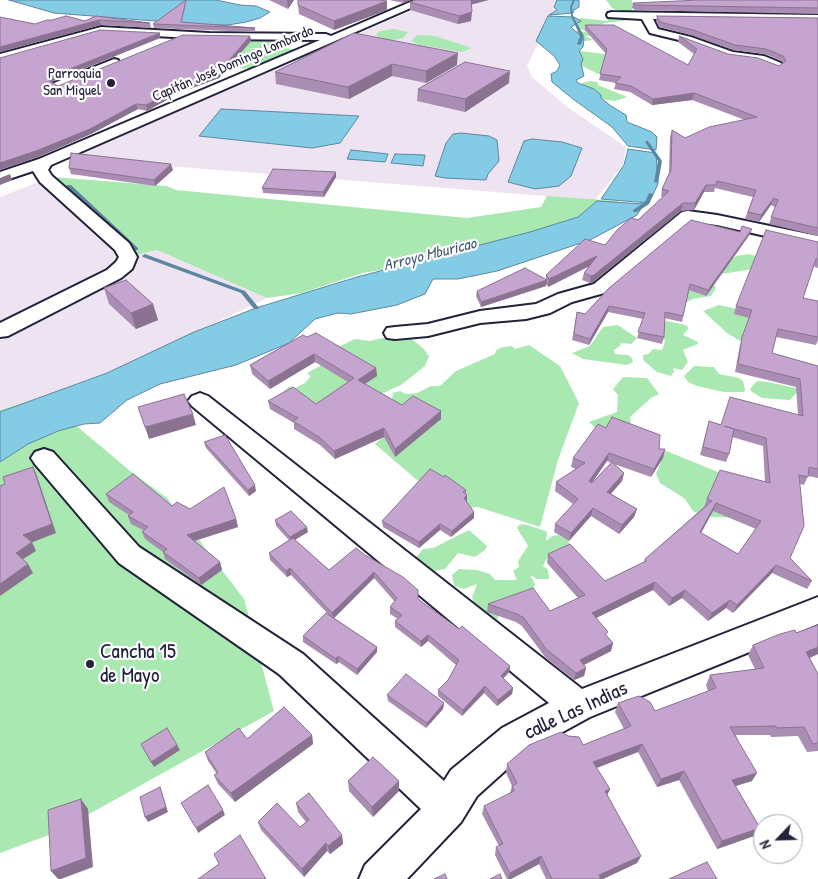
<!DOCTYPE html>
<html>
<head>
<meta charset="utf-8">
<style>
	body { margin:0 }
	#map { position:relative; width:818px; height:879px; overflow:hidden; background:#fff; font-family:"Patrick Hand",sans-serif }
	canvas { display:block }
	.north { position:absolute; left:753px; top:814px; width:50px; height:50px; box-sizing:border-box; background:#fff; border:1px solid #a7a7b1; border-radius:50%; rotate:246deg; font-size:14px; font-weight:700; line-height:20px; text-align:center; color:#22223b }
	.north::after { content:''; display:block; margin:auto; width:18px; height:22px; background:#22223b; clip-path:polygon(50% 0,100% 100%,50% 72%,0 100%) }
</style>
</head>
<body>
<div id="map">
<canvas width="818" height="879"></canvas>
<div class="north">N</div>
</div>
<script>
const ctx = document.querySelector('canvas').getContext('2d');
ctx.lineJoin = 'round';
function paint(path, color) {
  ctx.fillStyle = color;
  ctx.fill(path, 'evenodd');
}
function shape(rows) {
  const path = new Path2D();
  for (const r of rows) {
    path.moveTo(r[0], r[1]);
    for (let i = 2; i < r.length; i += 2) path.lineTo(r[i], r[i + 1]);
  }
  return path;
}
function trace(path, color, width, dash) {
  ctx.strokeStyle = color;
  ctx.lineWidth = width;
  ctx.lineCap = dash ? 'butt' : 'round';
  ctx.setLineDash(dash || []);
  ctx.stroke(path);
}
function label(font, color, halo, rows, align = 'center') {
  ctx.font = font + ' "Patrick Hand",sans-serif';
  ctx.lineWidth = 4.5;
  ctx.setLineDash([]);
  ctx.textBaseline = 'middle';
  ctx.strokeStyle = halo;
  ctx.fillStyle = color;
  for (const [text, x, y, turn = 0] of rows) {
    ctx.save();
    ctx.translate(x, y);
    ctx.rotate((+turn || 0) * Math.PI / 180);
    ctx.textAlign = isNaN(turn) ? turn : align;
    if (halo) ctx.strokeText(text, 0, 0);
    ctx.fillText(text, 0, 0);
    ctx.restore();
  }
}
const built = shape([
	[436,0,560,0,527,66,532,77,566,106,626,147,623,165,595,200,55,157,246,82],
	[46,179,128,257,157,250,267,298,136,361,42,397,0,410,0,197]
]);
const green = shape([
	[606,0,632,0,632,3,637,4,632,6,632,10,630,11,620,12,612,8],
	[617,17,629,20,605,23,600,25,596,35,585,36,594,40,576,42,575,31,587,32,575,26,578,23,577,20,581,18,608,21,607,19],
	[394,29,408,32,403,38,389,41,381,41,376,34,380,31],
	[417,35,435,36,472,48,462,52,420,45,411,41],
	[285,36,299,36,305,40,276,48,246,48,266,50,263,54,238,56,228,53,245,49,235,41,270,41],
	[286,48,321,55,298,60,272,61,267,70,235,68,243,60,268,54],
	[573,50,605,54,606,60,614,75,598,74,578,64],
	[590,81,598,82,598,85,627,97,615,101,595,98,587,92,582,83],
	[53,177,167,186,176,190,467,218,541,207,547,196,618,201,609,210,445,259,363,273,302,293,267,298,157,250,128,257,46,179],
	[748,254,756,256,760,268,715,275,713,283,716,288,711,296,693,299,684,303,670,299,736,256],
	[719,305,737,309,755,323,747,345,727,333,703,311],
	[653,318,686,325,689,328,683,335,698,342,698,344,683,350,688,362,682,370,673,368,674,372,671,376,657,372,643,360,643,355,648,354,653,349,662,350,664,345,665,340,662,339],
	[618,325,637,338,631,344,621,343,620,346,614,350,615,354,628,355,632,358,633,362,627,365,583,359,572,353,590,346,603,327],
	[404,333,423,348,429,356,425,366,401,385,381,394,316,404,286,397,283,392,289,387,295,388,305,383,311,376,307,373,320,366,320,358,336,348,355,339,370,341],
	[529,345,560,366,579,403,558,460,656,474,662,459,653,456,659,448,745,483,749,486,818,496,750,487,743,518,712,517,694,512,684,498,660,483,656,474,558,460,540,527,478,507,469,508,431,492,375,444,418,405,396,404,392,399,393,393,400,391,406,394,417,393,431,386,440,386,456,371,495,354,496,350,503,347,512,346,515,349],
	[694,366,714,367,719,374,739,378,743,381,745,390,744,392,724,392,697,386,688,382,684,376],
	[623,377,647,378,659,394,651,398,630,417,632,433,598,430,589,422,617,412,618,395,613,389],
	[757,381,768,382,800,389,790,400,762,398,752,392,750,389],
	[42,397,129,470,167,498,244,599,274,711,57,832,0,853,0,410],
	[524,524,546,531,547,534,546,541,552,536,558,535,568,540,570,546,553,557,547,558,543,566,548,570,549,579,537,579,530,575,535,584,533,591,499,615,495,623,475,606,472,597,477,584,464,589,454,586,452,575,459,569,477,570,490,574,495,580,517,580,513,571,519,567,518,561,528,546,517,528,519,525],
	[469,530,487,546,485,550,475,557,458,553,445,569,429,572,415,559,423,549,433,548]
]);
const water = shape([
	[9,0,216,0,240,5,256,6,270,12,260,18,246,22,228,25,193,24,54,13,9,0],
	[557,0,579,0,579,7,574,10,573,13,549,15,557,10,554,7,557,0],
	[548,16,574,17,581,21,571,27,584,39,583,47,579,51,583,59,581,64,584,76,576,80,578,83,594,89,601,95,601,98,611,106,626,115,627,122,652,132,657,137,656,150,628,146,612,127,573,99,552,82,551,74,557,71,560,65,554,56,536,41,548,16],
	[221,109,359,116,340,143,312,148,199,136,221,109],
	[461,133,489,136,497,140,499,161,488,174,486,180,445,178,435,176,446,143,453,134,461,133],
	[532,139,562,142,582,148,571,176,559,186,535,189,508,182,524,141,532,139],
	[628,149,656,153,658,184,649,203,601,199,624,165,628,149],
	[351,150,388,154,385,162,347,159,351,150],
	[395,154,425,155,423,166,391,163,395,154],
	[597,201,644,204,637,215,590,240,497,271,458,279,433,279,425,294,397,305,351,314,338,313,315,319,289,343,236,365,160,384,127,400,100,423,84,424,58,431,28,444,0,462,0,412,107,373,194,332,256,308,357,277,530,232,578,217,597,201]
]);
const stream = shape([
	[573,0,575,0,572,7,573,16,584,36,581,44,579,45,577,44,580,36,571,16,570,7,573,0],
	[646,141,648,141,662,161,658,183,654,182,658,161,645,142,646,141],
	[67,185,71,185,138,248,138,250,134,250,67,187,67,185],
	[649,193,653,194,649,204,637,212,633,212,633,210,645,202,649,193],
	[145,254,245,291,259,308,258,309,254,309,241,293,143,257,142,256,145,254]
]);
const street = shape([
	[415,0,429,0,51,165,48,170,52,176,129,243,137,257,132,269,121,278,8,336,0,337,0,323,107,270,116,262,119,257,115,250,40,182,33,171,0,182,0,172,39,159,320,40,209,39,101,33,0,62,0,54,101,27,209,33,326,34,331,36,415,0],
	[612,12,818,15,818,21,653,19,658,29,691,37,733,52,764,56,781,63,783,66,781,69,777,70,757,62,727,58,683,41,650,33,642,19,608,17,607,15,608,13,612,12],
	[114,59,118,60,120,63,118,66,64,89,54,89,52,86,54,83,114,59],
	[688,211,717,215,818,236,818,248,717,225,692,222,608,292,572,302,550,313,526,319,480,323,428,336,395,339,387,338,384,333,387,328,395,327,428,324,480,311,536,304,558,294,594,284,682,212,688,211],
	[200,393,208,396,582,689,818,597,818,624,590,717,526,752,477,796,461,822,407,879,359,879,365,865,421,809,279,674,119,563,35,464,31,458,35,452,44,449,53,452,139,547,303,654,444,781,451,770,502,728,549,703,192,406,188,401,192,396,200,393]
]);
const wall = shape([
	[186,0,186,3,182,22,255,28,255,32,154,28,153,24],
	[269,0,294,0,288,9],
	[389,0,411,0,404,3],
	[818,0,818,14,635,10,632,8,633,3],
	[387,1,387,10,334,30,299,14,298,5],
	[410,2,471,4,471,21,458,24,410,10],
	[96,16,150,23,151,28,101,25,0,52,0,17,35,24,52,20,85,21],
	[657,16,818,18,818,236,769,224,775,207,771,205,759,222,745,219,753,197,715,188,714,192,704,192,694,210,681,211,593,282,590,283,582,280,584,273,588,267,548,287,546,284,546,286,481,307,476,296,477,291,546,280,546,275,605,245,638,220,663,197,661,196,662,189,669,173,670,137,672,130,685,138,745,120,692,100,652,105,630,92,614,89,616,83,599,80,606,54,585,30,585,25,688,65,694,54,678,42,679,36,728,54,779,66,783,64,782,61,765,54,733,50,691,35,659,27,656,21],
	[160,33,160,38,53,81,52,83,58,86,250,36,251,41,219,78,171,96,172,97,147,111,138,109,91,134,38,157,0,58],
	[354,33,457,65,426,83,392,76,349,99,276,84,275,72],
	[509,83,465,112,417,101,418,89],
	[69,168,173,170,155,186,71,174],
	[336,172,336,177,324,197,263,193,262,188],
	[750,234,706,296,689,290,682,322,664,318,664,337,662,344,637,338,643,319,608,312,589,345,572,340,577,312,585,314],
	[818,242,818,268,813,266,803,298,818,301,818,340,816,345,776,337,772,353,818,366,818,478,808,476,804,485,800,484,790,558,812,581,807,589,772,573,733,613,726,608,708,621,682,598,669,606,653,590,596,618,607,636,613,643,611,651,584,665,586,668,584,676,574,680,545,657,522,626,516,622,487,612,488,604,550,611,578,598,547,563,548,554,605,581,644,562,645,559,704,507,707,499,765,482,763,446,732,437,729,454,726,462,700,455,709,421,721,425,798,415,796,387,735,372,740,345,749,318,734,314,736,306],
	[713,511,756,529,738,554,701,533],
	[104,288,153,304,158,320,136,329,109,304],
	[307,337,376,368,377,376,365,384,402,405,441,411,441,419,395,457,384,437,335,459,320,445,294,429,294,423,270,409,268,401,316,404,348,382,315,362,270,389,252,374,250,365],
	[606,428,659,449,665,449,663,458,651,477,614,464,624,473,622,481,611,494,637,509,634,517,619,534,591,516,569,541,554,532,555,524,573,504,555,491,556,482,576,469,571,467,573,458],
	[607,461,611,463,592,483],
	[204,442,256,491,249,496,206,448],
	[466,490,466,494,467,501,466,502,474,518,451,537,440,530,419,548,383,527,382,521],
	[106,494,190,509,236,519,238,527,195,541,220,562,222,570,201,585,165,559,163,552,145,539,142,532,143,530,131,524,128,516,129,515,109,502],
	[275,520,308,532,295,540,329,570,356,548,418,599,510,666,509,672,503,679,513,688,512,694,497,706,484,693,462,716,438,696,438,690,448,680,456,665,428,641,421,647,395,627,395,621,398,619,390,614,390,607,395,602,374,578,334,618,377,647,377,652,357,675,339,662,336,664,303,642,303,636,329,615,291,575,287,577,270,560,269,553,289,540,276,526],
	[818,625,818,654,810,658,818,674,818,751,807,752,798,736,771,737,770,735,736,735,752,781,735,786,760,828,754,836,717,849,679,780,657,787,638,752,597,768,610,789,607,795,641,856,637,863,603,879,546,879,539,864,511,879,507,879,495,855,496,847,499,846,482,814,484,806,510,793,512,786,506,773,507,764,583,745,624,729,615,712,618,703,655,711,708,691,706,685,710,675,755,669,748,655,753,645,796,633],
	[387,695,444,703,443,709,426,728,388,701],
	[312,735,313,744,235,802,218,784,214,775,217,774,208,761,205,752,247,739],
	[348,781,399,781,399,791,373,817,349,791],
	[296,803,342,835,343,844,330,854,327,851,304,877,261,830,258,822,300,827,306,822,298,812]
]);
const shadedWall = shape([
	[287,0,294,0,288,9],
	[404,0,411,0,404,3],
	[470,0,489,0,470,5],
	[387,1,387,10,334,30,334,21],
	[472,12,471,21,458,24,459,16],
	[99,20,101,25,0,52,0,47],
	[160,33,160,38,53,81,50,86,49,81,52,76],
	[250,36,251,41,219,78,171,96,172,97,147,111,146,105,168,91],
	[458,53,457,65,426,83,426,71],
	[392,64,392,76,349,99,348,87],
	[510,71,509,83,465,112,465,99],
	[694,93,692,100,652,105,653,99],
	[136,104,138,109,91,134,38,157,0,170,0,163],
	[171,164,173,170,155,186,154,180],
	[336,172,336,177,324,197,323,192],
	[10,174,12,180,0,185,0,178],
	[706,185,704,192,694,210,695,203],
	[774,198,771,205,759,222,761,215],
	[683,203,681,211,593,282,590,283,591,276],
	[752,229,750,234,706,296,708,290],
	[597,256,595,263,548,287,549,279],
	[547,280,546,286,481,307,481,302],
	[153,304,158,320,136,329,131,313],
	[609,306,608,312,589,345,590,339],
	[314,354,315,362,270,389,268,381],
	[376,368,377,376,358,388,358,380],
	[441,411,441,419,395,457,395,449],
	[193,414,196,425,149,439,145,427],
	[384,428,384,437,335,459,334,451],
	[665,449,663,458,651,477,654,469],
	[609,453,607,461,587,489,589,481],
	[33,467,37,476,56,533,28,544,23,535],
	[624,473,622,481,605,500,607,492],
	[255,485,256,491,249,496,248,490],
	[467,495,467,501,463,504,464,498],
	[716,503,713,511,697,540,700,532],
	[593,508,591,516,569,541,571,533],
	[637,509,634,517,619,534,622,525],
	[474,512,474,518,451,537,452,531],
	[236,519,238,527,190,542,187,535],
	[440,524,440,530,419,548,419,542],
	[307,527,308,532,291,542,290,537],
	[32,542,36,551,20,561,16,553],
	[220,562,222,570,201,585,199,578],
	[28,564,33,573,0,596,0,584],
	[776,565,772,573,733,613,737,605],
	[290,568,291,575,287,577,286,571],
	[374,572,374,578,333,619,332,613],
	[655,582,653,590,590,621,592,613],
	[685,590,682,598,669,606,672,598],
	[730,600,726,608,708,621,712,613],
	[428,635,428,641,421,647,421,641],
	[613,643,611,651,578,668,580,660],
	[377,647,377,652,357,675,357,669],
	[818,647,818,654,801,661,806,652],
	[338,656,339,662,336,664,336,659],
	[510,666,509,672,500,682,501,676],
	[586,668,584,676,574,680,576,673],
	[485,686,484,693,462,716,463,710],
	[513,688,512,694,497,706,498,700],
	[444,703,443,709,426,728,427,723],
	[312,735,313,744,235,802,231,793],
	[642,744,638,752,590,770,593,762],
	[177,745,180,750,154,767,151,762],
	[684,771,679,780,657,787,661,779],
	[757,773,752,781,726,789,732,780],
	[399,781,399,791,373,817,372,807],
	[160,787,162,793,168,812,148,822,145,817],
	[610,789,606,797,605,791],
	[81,799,88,809,93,867,61,879,58,879,51,871],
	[223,810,225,815,198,833,196,828],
	[760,828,754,836,717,849,722,841],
	[342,835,343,844,330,854,328,846],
	[326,843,327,851,304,877,302,869],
	[541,856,539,864,511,879,508,879,510,873],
	[641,856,637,863,603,879,597,879,599,875]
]);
const building = shape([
	[186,0,181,22,255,28,153,24,186,0],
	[298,0,380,0,387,1,334,21,298,5,298,0],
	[415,0,471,0,472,12,459,16,410,2,415,0],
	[700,0,818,0,818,8,636,5,633,3,700,0],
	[66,16,85,21,96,16,150,23,99,20,0,47,0,17,35,24,47,20,52,20,66,16],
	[657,16,818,18,818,228,771,217,778,200,774,198,761,215,748,212,756,190,717,181,716,185,706,185,695,203,683,203,594,275,591,276,584,273,597,256,549,279,546,275,585,239,605,245,617,230,631,218,638,220,669,191,662,189,671,170,672,130,685,138,709,127,757,117,694,93,653,99,631,86,615,83,621,77,600,74,607,49,585,25,614,25,688,65,697,49,679,36,728,54,758,58,779,66,786,61,783,56,766,49,735,45,693,30,660,22,657,16],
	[100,30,160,33,52,76,49,81,58,86,183,35,250,36,218,73,168,91,171,92,146,105,136,104,90,129,36,151,0,163,0,58,100,30],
	[354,33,458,53,426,71,392,64,348,87,275,72,354,33],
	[465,62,510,71,465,99,418,89,465,62],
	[71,153,171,164,154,180,69,168,71,153],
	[273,169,336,172,323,192,262,188,273,169],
	[691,220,740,232,742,226,752,229,708,290,690,284,683,316,665,312,664,337,638,332,645,313,609,306,590,339,574,334,577,312,585,314,609,288,691,220],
	[766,230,818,242,818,259,816,259,803,298,818,301,818,337,778,329,772,353,818,366,818,469,809,467,808,477,799,475,804,526,790,558,812,581,776,565,737,605,730,600,712,613,685,590,672,598,655,582,592,613,608,632,605,634,613,643,580,660,586,668,576,673,546,649,524,618,517,614,488,604,533,588,550,611,585,595,548,554,570,544,605,581,646,561,645,559,712,501,707,499,720,470,770,483,766,438,724,426,734,429,729,454,703,447,709,421,721,425,730,397,803,416,800,379,738,364,742,337,752,310,736,306,766,230],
	[716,503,761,521,738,554,700,532,716,503],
	[525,268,547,280,481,302,477,291,525,268],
	[126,280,153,304,131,313,104,288,126,280],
	[316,333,376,368,358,380,402,405,413,396,441,411,395,449,384,428,334,451,319,437,293,421,298,418,268,401,293,387,316,404,354,378,314,354,268,381,250,365,303,335,307,337,316,333],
	[184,394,193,414,145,427,138,407,184,394],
	[612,417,660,435,659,449,665,449,654,469,609,453,589,481,592,483,612,462,624,473,607,492,637,509,622,525,593,508,571,533,555,524,578,499,556,482,585,463,573,458,598,424,606,428,612,417],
	[225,435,255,485,248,490,204,442,225,435],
	[33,467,52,524,23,535,32,542,16,553,28,564,0,584,0,486,5,484,3,477,33,467],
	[430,469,444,477,445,475,466,490,463,492,467,495,464,498,474,512,452,531,440,524,419,542,382,521,430,469],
	[133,474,172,506,177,502,190,509,224,487,236,519,187,535,220,562,199,578,163,552,167,549,142,532,148,527,128,516,133,512,106,494,133,474],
	[291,511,307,527,290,537,275,520,291,511],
	[293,538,329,570,356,548,365,555,403,577,418,590,418,599,459,629,462,626,510,666,501,676,513,688,498,700,485,686,463,710,438,690,448,680,459,660,428,635,421,641,395,621,402,615,390,607,397,598,374,572,332,613,290,568,286,571,269,553,293,538],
	[326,613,377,647,357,669,338,656,336,659,303,636,326,613],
	[818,625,818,647,806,652,818,674,818,743,813,744,804,727,776,728,776,726,730,727,757,773,732,780,760,828,722,841,684,771,661,779,642,744,593,762,610,789,605,791,641,856,599,875,601,879,552,879,541,856,510,873,496,847,503,844,484,806,514,791,512,786,517,783,507,764,529,745,561,732,568,736,579,737,583,745,631,726,618,703,639,696,650,702,655,711,716,688,710,675,764,668,753,645,780,634,795,630,796,633,818,625],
	[406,674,444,703,427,723,387,695,406,674],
	[284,707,312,735,231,793,214,775,218,773,205,752,239,728,247,739,284,707],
	[167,728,177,745,151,762,141,744,167,728],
	[373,757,399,781,372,807,348,781,373,757],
	[208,785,223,810,196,828,181,803,208,785],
	[160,787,166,807,145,817,140,797,160,787],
	[309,793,342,835,328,846,326,843,302,869,258,822,277,803,300,827,309,820,296,803,309,793],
	[81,799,86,858,51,871,48,810,81,799],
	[240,835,266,879,198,879,219,864,214,854,240,835],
	[707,862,717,879,669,879,707,862],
	[445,874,447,879,434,879,445,874],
	[500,874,502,879,490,879,500,874]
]);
const markers = [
	[111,83,5,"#22223b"],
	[90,664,5,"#22223b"]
];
const farStreetnames = [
	["Capitán José Domingo Lombardo",233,64,-23]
];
const farPoinames = [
	["Parroquia",101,74],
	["San Miguel",101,91]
];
const farWaternames = [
	["Arroyo Mburicao",430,255,-14]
];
const nearPoinames = [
	["Cancha 15",100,652],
	["de Mayo",100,676]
];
const nearStreetnames = [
	["calle Las Indias",576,711,-25]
];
paint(built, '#eee4f1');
paint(green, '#a9e8b0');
paint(water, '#84cbe5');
trace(water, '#5d87a1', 1);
paint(stream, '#5d87a1');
trace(street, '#22223b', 4);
paint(street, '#fff');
paint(wall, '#a98db2');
paint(shadedWall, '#8a7391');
paint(building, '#c5a4cf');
trace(building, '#8a7391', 1);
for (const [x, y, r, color] of markers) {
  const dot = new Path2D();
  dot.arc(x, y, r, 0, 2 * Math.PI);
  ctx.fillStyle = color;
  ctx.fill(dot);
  trace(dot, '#fff', 2);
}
label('15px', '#22223b', '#fff', farStreetnames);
label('15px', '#22223b', '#fff', farPoinames, 'right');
label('italic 16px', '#445d76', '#fff', farWaternames);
label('21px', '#22223b', '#fff', nearPoinames, 'left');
label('21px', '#22223b', '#fff', nearStreetnames);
</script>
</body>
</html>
